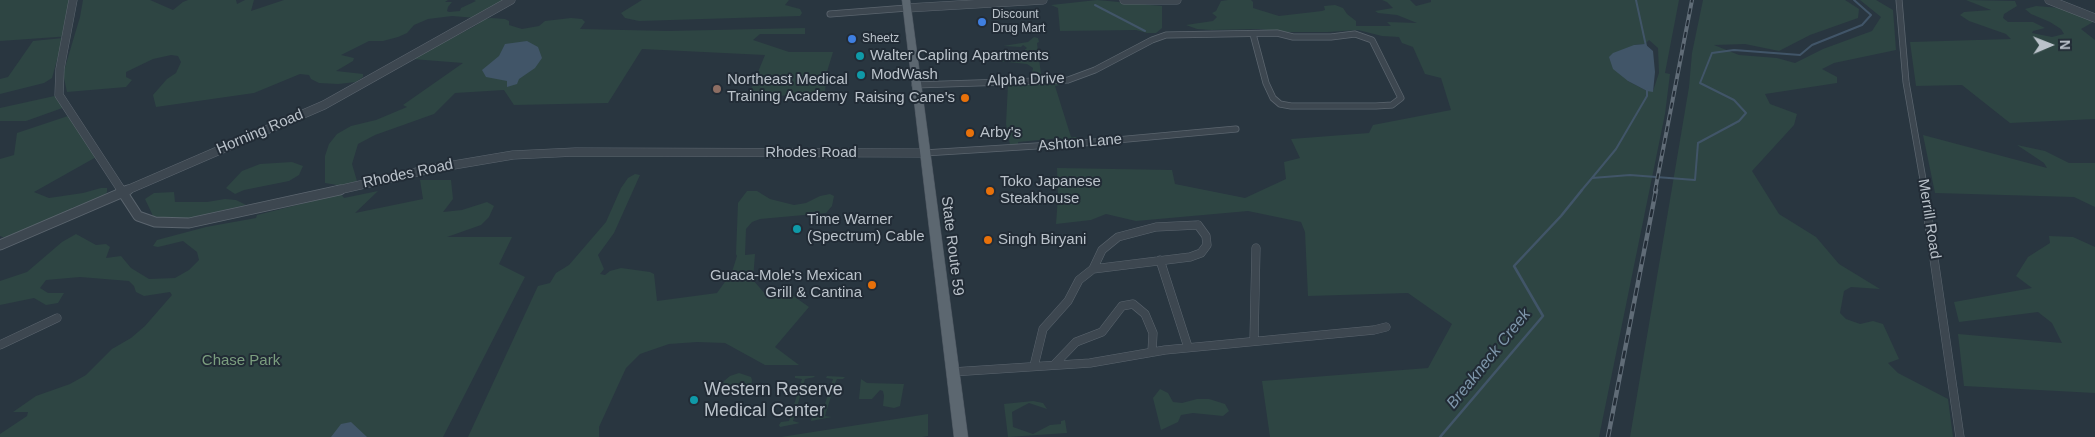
<!DOCTYPE html>
<html>
<head>
<meta charset="utf-8">
<style>
	body { margin:0 }
	#map { position:relative; width:2095px; height:437px; overflow:hidden; background:#293640; font-family:Helvetica,sans-serif }
	canvas { display:block }
	.north { position:absolute; left:2025px; top:20px; width:50px; height:50px; -webkit-text-stroke:4px #222c36; paint-order:stroke; rotate:89deg; font-size:14px; font-weight:700; line-height:20px; text-align:center; color:#bac2ca }
	.north::after { content:''; display:block; margin:auto; width:18px; height:22px; background:#bac2ca; clip-path:polygon(50% 0,100% 100%,50% 72%,0 100%) }
</style>
</head>
<body>
<div id="map">
<canvas width="2095" height="437"></canvas>
<div class="north">N</div>
</div>
<script>
const ctx = document.querySelector('canvas').getContext('2d');
ctx.lineJoin = 'round';
function paint(path, color) {
  ctx.fillStyle = color;
  ctx.fill(path, 'evenodd');
}
function shape(rows) {
  const path = new Path2D();
  for (const r of rows) {
    path.moveTo(r[0], r[1]);
    for (let i = 2; i < r.length; i += 2) path.lineTo(r[i], r[i + 1]);
  }
  return path;
}
function trace(path, color, width, dash) {
  ctx.strokeStyle = color;
  ctx.lineWidth = width;
  ctx.lineCap = dash ? 'butt' : 'round';
  ctx.setLineDash(dash || []);
  ctx.stroke(path);
}
function label(font, color, halo, rows, align = 'center') {
  ctx.font = font + ' Helvetica,sans-serif';
  ctx.lineWidth = 4;
  ctx.setLineDash([]);
  ctx.textBaseline = 'middle';
  ctx.strokeStyle = halo;
  ctx.fillStyle = color;
  for (const [text, x, y, turn = 0] of rows) {
    ctx.save();
    ctx.translate(x, y);
    ctx.rotate((+turn || 0) * Math.PI / 180);
    ctx.textAlign = isNaN(turn) ? turn : align;
    if (halo) ctx.strokeText(text, 0, 0);
    ctx.fillText(text, 0, 0);
    ctx.restore();
  }
}
const green = shape([
	[0,0,73,0,69,14,71,36,0,41],
	[83,0,150,0,173,10,183,2,188,0,236,0,237,4,245,0,254,0,251,11,284,0,448,0,445,2,452,2,448,7,447,11,449,12,460,11,461,8,476,1,474,0,509,0,476,18,452,16,428,19,414,25,407,33,398,37,383,41,369,41,341,55,354,58,353,61,336,71,363,74,363,77,356,82,338,84,319,83,311,79,309,75,300,74,254,93,156,107,153,95,167,79,176,73,181,62,178,56,171,55,153,59,126,72,126,77,132,80,126,87,67,92,63,74,80,17],
	[642,0,789,0,785,5,800,9,802,13,800,16,639,21,625,18,621,13],
	[1097,0,1162,6,1162,28,1156,33,1147,33,1136,30,1060,31,1058,8,1051,5],
	[1228,0,1251,0,1253,2,1253,8,1279,16,1322,11,1325,10,1324,6,1335,5,1343,8,1347,14,1356,21,1356,26,1391,26,1387,22,1417,23,1397,15,1378,13,1375,11,1393,8,1387,2,1382,0,1410,0,1416,6,1431,2,1431,0,1679,0,1665,73,1670,74,1665,114,1599,437,1270,437,1262,381,1428,368,1452,324,1408,293,1308,296,1305,232,1301,222,1248,211,1136,221,1106,214,1091,220,1056,224,1058,197,1057,168,1172,170,1175,184,1245,198,1286,179,1284,162,1300,158,1291,139,1369,133,1373,125,1451,110,1441,78,1425,74,1413,47,1402,43,1399,37,1382,36,1358,30,1328,32,1285,32,1258,29,1211,30,1197,29,1186,25,1213,21,1217,17,1212,13,1216,11,1221,1],
	[1649,40,1658,48,1659,73,1653,91,1647,91,1628,81,1634,45,1645,44],
	[1703,0,1845,0,1859,9,1858,18,1810,35,1779,51,1745,44,1714,45,1739,55,1777,58,1795,63,1823,49,1872,31,1881,17,1860,0,1876,0,1893,10,1896,50,1834,63,1822,69,1837,77,1837,83,1765,94,1770,104,1797,114,1794,125,1752,171,1779,214,1816,237,1839,264,1880,289,1851,287,1844,291,1840,313,1846,319,1860,324,1873,321,1883,324,1899,359,1888,363,1898,373,1948,399,1953,437,1630,437,1689,87,1692,53],
	[1966,0,2015,1,2017,6,2004,14,2003,18,2008,22,2033,22,2045,28,2033,31,2032,33,2052,37,2064,34,2061,29,2050,22,2031,14,2025,9,2036,6,2061,8,2095,21,2081,29,2095,40,2095,119,2010,123,1962,85,1916,86,1910,42,2011,39,2006,34,1969,21,1960,15,1964,12,1991,10],
	[491,18,505,19,509,21,509,25,522,29,539,26,545,21,571,18,582,19,585,22,580,29,668,31,805,28,805,34,760,34,753,40,789,52,833,52,826,75,825,95,753,96,749,94,765,55,642,49,608,103,514,105,504,90,455,93,434,114,375,135,358,144,352,164,357,181,343,186,325,183,325,156,329,144,337,134,351,126,376,120,407,107,403,105,463,63,412,59,475,26,485,19],
	[1034,37,1038,38,1039,42,1037,43,1041,74,1038,77,1031,78,1033,68,1027,64,998,61,1021,53,1027,48,1023,45,1021,47,1003,46,1028,42],
	[63,38,52,78,44,83,0,94,0,79,8,77,33,41],
	[1060,83,1060,85,1055,86,1071,137,1077,137,1078,140,1064,142,1061,138,1018,142,1018,145,1010,145,1006,124,1008,84],
	[59,95,68,106,26,121,0,121,0,108],
	[71,115,98,156,34,192,49,198,83,193,101,188,107,188,107,192,104,196,72,208,78,211,10,240,0,236,0,159,14,155,17,133],
	[1923,135,2047,168,2044,163,2017,145,2045,151,2069,163,2095,163,2095,207,2074,197,1935,193],
	[292,162,303,166,299,175,289,181,244,190,235,194,226,188,242,171,260,164],
	[635,174,640,175,614,233,598,255,604,269,600,274,605,275,610,271,621,268,650,272,654,274,657,301,717,293,732,272,737,256,736,254,738,203,747,191,757,191,770,199,794,205,806,203,820,196,830,194,834,196,832,206,826,213,760,219,752,222,746,229,745,255,755,254,753,280,766,295,785,290,809,307,775,347,799,365,765,365,725,343,697,342,669,344,640,354,626,368,599,427,599,437,468,437,538,286,550,283,556,273,569,265,606,222,621,188,628,178],
	[420,180,451,180,453,199,443,212,462,210,487,202,494,206,489,217,481,225,447,237,512,237,499,264,525,277,443,437,0,437,0,434,27,416,28,412,13,412,36,396,70,384,86,375,112,349,131,338,145,326,172,295,170,292,144,296,136,292,134,286,129,281,80,277,46,280,40,288,48,293,64,293,58,303,46,305,34,298,0,305,0,281,27,272,62,242,76,234,96,245,106,244,110,247,106,258,121,256,131,268,149,279,175,278,189,270,199,260,197,252,183,241,158,247,153,246,157,240,206,227,256,218,257,215,341,194,344,198,378,191,355,213,423,199],
	[174,192,175,202,207,202,225,199,236,200,246,205,190,218,161,218,153,216,145,199,154,193],
	[2049,236,2073,237,2095,247,2095,393,1964,386,1958,334,2062,343,2052,323,2038,312,1959,322,1954,302,2032,288,2016,276,2028,257,2050,243],
	[739,373,751,377,752,380,751,387,737,394,724,391,722,388,724,381,730,376],
	[795,376,814,376,815,377,805,379,793,421,800,423,780,427,779,425,781,422,789,421,802,379,795,378],
	[827,376,845,377,843,379,837,379,835,383,825,416,832,417,811,421,812,417,821,416,833,379,826,378],
	[861,379,867,383,904,384,900,406,894,408,883,406,884,396,883,391,880,390,872,399,859,399],
	[1160,389,1168,393,1173,402,1182,403,1197,399,1209,399,1225,404,1229,411,1223,416,1193,413,1181,415,1178,422,1161,430,1153,398],
	[1033,401,1043,403,1047,409,1029,403,1012,412,1013,427,1033,434,1050,425,1061,424,1061,421,1065,420,1067,433,1008,437,1004,404],
	[928,414,928,436,922,437,781,437]
]);
const water = shape([
	[527,41,538,47,542,58,535,68,519,79,517,84,507,87,507,81,486,77,482,70,499,56,505,44],
	[1645,44,1653,51,1655,72,1653,92,1647,91,1628,81,1613,69,1609,57,1613,53,1634,45],
	[351,422,367,437,331,437,341,424]
]);
const streamFar1 = shape([
	[1636,0,1646,46],
	[1095,5,1145,31],
	[1592,178,1616,149,1647,96,1647,89],
	[1581,191,1592,178,1630,175,1695,180,1698,143,1739,121,1746,113,1734,100,1700,83,1712,53,1734,50,1800,55,1812,45,1862,25,1871,15,1854,0]
]);
const stream = shape([
	[1440,437,1543,316,1514,266,1561,216,1582,190]
]);
const minorFar1 = shape([
	[1899,0,1906,82,1925,191],
	[830,14,907,8],
	[915,85,1068,80,1095,70,1152,40,1166,35,1277,33,1293,37,1331,37,1355,34,1372,40,1401,98,1392,105,1376,106,1291,106,1280,104,1273,98,1266,83,1253,34],
	[924,153,1084,143,1236,129]
]);
const minor = shape([
	[1924,190,1960,437],
	[1198,225,1206,236,1207,245,1201,253,1190,257,1093,269,1102,250,1118,237,1156,227,1198,225],
	[1160,260,1188,347],
	[1254,340,1256,248],
	[0,345,57,318],
	[1054,365,1076,342,1102,332,1122,306,1133,304,1145,314,1153,333,1152,352],
	[1034,366,1043,329,1068,301,1079,280,1093,269],
	[952,372,1090,363,1165,350,1374,330,1386,327]
]);
const tertiaryFar1 = shape([
	[73,0,60,69,59,95,122,191],
	[1124,0,1177,0],
	[2049,0,2095,18],
	[907,8,1043,0],
	[125,191,324,105,511,0],
	[334,191,430,169,513,155,575,152,924,153]
]);
const tertiary = shape([
	[121,190,138,216,155,222,189,223,340,190],
	[0,245,128,190]
]);
const primary = shape([
	[902,0,910,0,968,437,954,437,902,0]
]);
const railFar1 = shape([
	[1655,191,1692,0]
]);
const rail = shape([
	[1608,437,1656,190]
]);
const markers = [
	[982,22,5,"#3f7fe0"],
	[852,39,5,"#3f7fe0"],
	[860,56,5,"#0f9aa8"],
	[861,75,5,"#0f9aa8"],
	[717,89,5,"#8d6e63"],
	[965,98,5,"#e8710a"],
	[970,133,5,"#e8710a"],
	[990,191,5,"#e8710a"],
	[797,229,5,"#0f9aa8"],
	[988,240,5,"#e8710a"],
	[872,285,5,"#e8710a"],
	[694,400,5,"#0f9aa8"]
];
const farPoinames = [
	["Discount",992,15],
	["Drug Mart",992,29],
	["Sheetz",862,39]
];
const poiNames = [
	["Walter Capling Apartments",870,56],
	["ModWash",871,75],
	["Northeast Medical",727,80],
	["Training Academy",727,97],
	["Raising Cane's",955,98,"right"],
	["Arby's",980,133],
	["Toko Japanese",1000,182],
	["Steakhouse",1000,199],
	["Time Warner",807,220],
	["(Spectrum) Cable",807,237],
	["Singh Biryani",998,240],
	["Guaca-Mole's Mexican",862,276,"right"],
	["Grill & Cantina",862,293,"right"]
];
const streetNames = [
	["Alpha Drive",1026,80,-2],
	["Horning Road",260,132,-23],
	["Ashton Lane",1080,143,-5],
	["Rhodes Road",811,153],
	["Rhodes Road",408,174,-12],
	["Merrill Road",1929,219,81],
	["State Route 59",952,246,83]
];
const parkNames = [
	["Chase Park",241,361]
];
const waterNames = [
	["Breakneck Creek",1489,359,-51]
];
const nearPoinames = [
	["Western Reserve",704,390],
	["Medical Center",704,411]
];
paint(green, '#2e4543');
paint(water, '#415568');
trace(streamFar1, '#415568', 2);
trace(stream, '#415568', 2.5);
trace(minorFar1, '#5b656e', 7);
trace(minor, '#5b656e', 9);
trace(tertiaryFar1, '#5b656e', 9);
trace(tertiary, '#5b656e', 11);
trace(primary, '#4a535d', 1);
trace(minorFar1, '#3d4750', 5.5);
trace(minor, '#3d4750', 8);
trace(tertiaryFar1, '#3d4750', 8);
trace(tertiary, '#3d4750', 9);
paint(primary, '#5c6770');
trace(railFar1, '#606c77', 4);
trace(rail, '#606c77', 4.5);
trace(railFar1, '#222c36', 2, [6]);
trace(rail, '#222c36', 2.5, [8]);
for (const [x, y, r, color] of markers) {
  const dot = new Path2D();
  dot.arc(x, y, r, 0, 2 * Math.PI);
  ctx.fillStyle = color;
  ctx.fill(dot);
  trace(dot, '#222c36', 2);
}
label('12px', '#bac2ca', '#222c36', farPoinames, 'left');
label('15px', '#bac2ca', '#222c36', poiNames, 'left');
label('15px', '#bac2ca', '#222c36', streetNames);
label('15px', '#7b9e7f', '#222c36', parkNames);
label('italic 16px', '#7e96aa', '#222c36', waterNames);
label('18px', '#bac2ca', '#222c36', nearPoinames, 'left');
</script>
</body>
</html>
